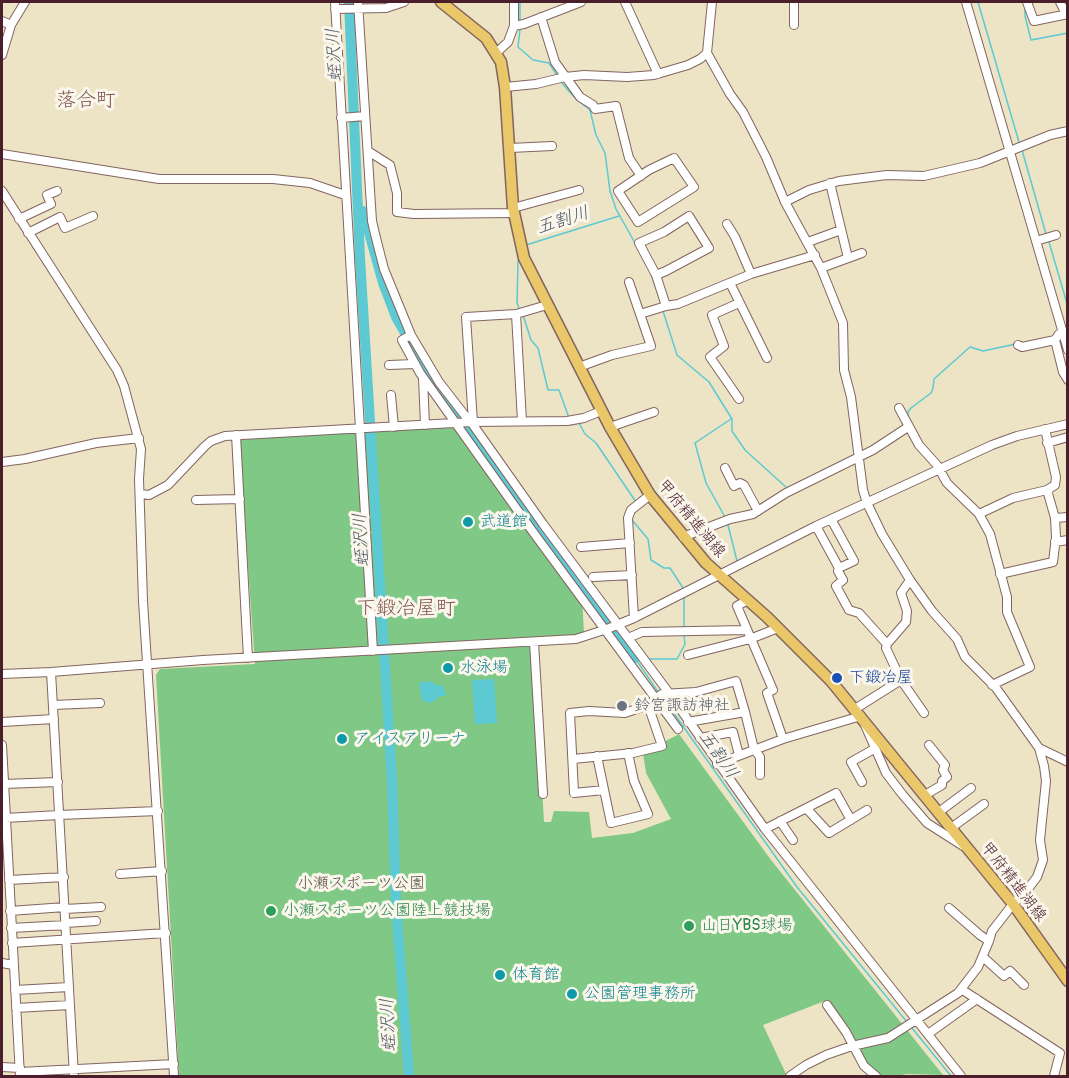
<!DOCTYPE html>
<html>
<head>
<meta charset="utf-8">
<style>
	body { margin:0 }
	#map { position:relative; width:1069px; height:1078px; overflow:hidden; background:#ece4c4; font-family:Pangolin,sans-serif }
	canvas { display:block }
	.frame { position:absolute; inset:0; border:3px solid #4a1f2b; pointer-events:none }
</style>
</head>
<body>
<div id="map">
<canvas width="1069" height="1078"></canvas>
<div class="frame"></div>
</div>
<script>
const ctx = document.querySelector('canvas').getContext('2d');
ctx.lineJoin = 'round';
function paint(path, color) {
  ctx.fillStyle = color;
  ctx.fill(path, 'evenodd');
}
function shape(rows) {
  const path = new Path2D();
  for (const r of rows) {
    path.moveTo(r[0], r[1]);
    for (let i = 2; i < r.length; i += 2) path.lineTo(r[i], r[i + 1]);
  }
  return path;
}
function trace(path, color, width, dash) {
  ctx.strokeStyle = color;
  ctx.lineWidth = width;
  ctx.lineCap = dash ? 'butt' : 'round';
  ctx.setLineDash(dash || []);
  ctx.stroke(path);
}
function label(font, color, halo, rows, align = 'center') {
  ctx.font = font + ' Pangolin,"Klee One",sans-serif';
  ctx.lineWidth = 6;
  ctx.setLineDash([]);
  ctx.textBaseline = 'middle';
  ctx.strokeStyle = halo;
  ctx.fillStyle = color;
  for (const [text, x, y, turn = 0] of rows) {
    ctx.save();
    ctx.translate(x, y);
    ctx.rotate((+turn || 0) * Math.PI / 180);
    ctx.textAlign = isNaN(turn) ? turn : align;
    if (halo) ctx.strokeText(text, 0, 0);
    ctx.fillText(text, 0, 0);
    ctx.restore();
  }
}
const green = shape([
	[457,423,582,597,584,634,533,639,544,822,551,822,554,811,589,812,592,838,633,833,671,819,646,773,643,753,679,734,771,860,943,1075,907,1074,896,1076,879,1076,866,1064,841,1018,827,1000,763,1025,787,1076,179,1076,156,675,160,669,255,664,239,440]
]);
const water = shape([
	[494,679,497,723,475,724,472,680],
	[430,681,438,686,443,685,446,696,440,696,434,701,429,703,422,700,419,683]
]);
const stream = shape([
	[520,2,520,22],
	[978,2,1019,142],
	[1025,9,1025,16,1031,40,1068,33],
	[520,29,518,47,533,60,549,63,556,74],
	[560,81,576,99,590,110,596,135,605,153,610,191,616,209,635,243],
	[1022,150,1046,234],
	[1049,242,1068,307],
	[526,245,619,216],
	[651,274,661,303],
	[519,308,517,303,518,261,520,257],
	[663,311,677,355,709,382,732,419,732,431,745,450,787,488],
	[523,315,531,340,538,348,548,390,559,390,569,418],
	[908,417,908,412,911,408,931,393,933,388,934,379,970,347,983,351,1016,344],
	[571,425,579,423,585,434,596,443,636,502],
	[725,517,706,483,695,443,731,419],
	[632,520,648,539,651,560,664,568,670,568,683,588],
	[728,525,737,561],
	[684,596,684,627],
	[637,658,635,658,658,692],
	[648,659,677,659,685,644,684,635],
	[663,698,797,887,907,1022],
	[912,1028,951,1076]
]);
const river = shape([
	[349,2,360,258,392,781,396,905,409,1076],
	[363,211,383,283,396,317,426,370,460,421,635,658]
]);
const minor = shape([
	[335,2,373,651],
	[358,2,372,221,376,238,384,269,411,335,439,382,470,422],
	[625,2,658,74],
	[712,2,707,53,730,94,743,112,766,157,785,202,821,268,843,323,844,370,851,397,863,490,867,503,882,534,910,580,932,611,957,639,965,657,996,688,1039,748,1044,766,1046,781,1040,840,1043,860,1037,877,1024,894,1013,904,992,931,989,941,978,967,958,993,888,1038,852,1046,826,1055,806,1065,790,1076],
	[794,2,794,25],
	[966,2,1068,350],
	[1027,2,1034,21,1068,14],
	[1060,2,1066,14],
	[335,9,386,8,404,2],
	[541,17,555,62,580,97,593,105,595,109,616,106,629,158,641,176],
	[2,21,11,25],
	[514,26,524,24,581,2],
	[496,53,508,42,514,26,514,2],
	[2,55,11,25,25,2],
	[505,87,536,84,565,77,584,75,627,77,654,75,688,65,700,59,707,53],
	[341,118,365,116],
	[510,148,552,146],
	[368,151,390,165,397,193,397,212,414,214,513,213],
	[2,154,159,179,273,179,310,183,345,195],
	[674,158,694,187,638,222,618,191,649,170,674,158],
	[830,183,848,258],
	[2,191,117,370,124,386,141,449,139,479,143,601,174,1076],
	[785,202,809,190,839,181,887,175,924,176,980,163,1050,135,1068,131],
	[513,208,579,190],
	[19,219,51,204,47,195,57,191],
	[727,224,735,237,751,274],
	[28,233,60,217,65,228,93,216],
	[1036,241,1056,235],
	[808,242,841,230],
	[821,268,862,253],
	[656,275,666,271,709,248,689,216,664,232,639,243,656,275,666,306,678,304,751,274,815,255],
	[629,282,640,314,666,306],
	[730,283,767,358],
	[739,303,712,315,724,346,710,357,739,399],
	[516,314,522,421],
	[411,335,402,340,420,373,533,532,678,729],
	[1055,340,1063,372,1068,380],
	[1018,345,1022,347,1055,340,1059,334,1067,332],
	[389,365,415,364],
	[579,367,612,355,651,346,640,314],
	[423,378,425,425],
	[391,395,394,427],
	[899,408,919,445,937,465,947,483,979,514,990,534,1007,597,1007,612,1030,667,992,685],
	[471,422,543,524,669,693,765,829,961,1076],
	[473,422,466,317,516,314,547,305],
	[610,427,654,412],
	[236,435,248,658],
	[1047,443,1068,437],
	[2,462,25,459,96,443,139,438],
	[725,468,734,486,740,483,744,485,758,511],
	[140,494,149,495,168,485,205,446,211,441,225,436,471,422,567,421,584,418,601,411],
	[196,500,240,499],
	[979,514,1013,498,1047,490,1055,485,1056,477,1045,429],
	[1055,518,1068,517],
	[831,519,854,561,839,568],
	[816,526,839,568,838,571,843,580,836,586,849,610,859,613,887,644],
	[683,537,730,519,753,514,786,493,873,450,908,427],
	[1055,542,1068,540],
	[581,547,630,543],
	[1000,574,1053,562,1056,537,1055,518,1047,490],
	[593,577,632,575],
	[910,580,901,593,907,611,906,622,887,644,886,648,901,680,924,713],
	[748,600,737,606,773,690,767,693,783,739],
	[634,618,628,518,631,510,650,495],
	[628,638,642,632,746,630],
	[534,642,543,794],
	[688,655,750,639,778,628],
	[51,672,74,1076],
	[2,674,51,672,203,660,576,639,607,629,634,618,816,526,992,445,1017,436,1068,424],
	[53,705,100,703],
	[855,709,901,680],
	[2,722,54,719],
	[688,722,745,712,754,749,760,757,760,775],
	[700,738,733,732,739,755],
	[2,745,20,1076],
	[1039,748,1068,762],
	[597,756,611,823,648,814,634,781,628,753],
	[573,759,633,753,662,746,648,705],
	[717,764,783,739,861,716,886,773,902,794,927,823,963,846],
	[862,782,851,762,874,749],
	[4,784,58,782],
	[604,790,574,793,570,713,589,711,625,713,648,705,662,694,696,692,736,681,745,712],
	[925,795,942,785,942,781,947,777,943,770,945,765,929,745],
	[807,809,829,833,867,810],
	[939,812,971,788],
	[2,820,5,818,59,815,158,811],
	[780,821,793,840],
	[951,828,984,804],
	[765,829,836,793,851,820],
	[120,874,162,871],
	[9,880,64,877],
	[949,908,980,935,989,941],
	[65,909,101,907],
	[10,911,65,907],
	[66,923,96,921],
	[11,928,66,925],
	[12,943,166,933],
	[983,957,1004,976,1010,971,1024,985],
	[2,963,13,965],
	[961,989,1060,1053,1054,1076],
	[15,990,69,987],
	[827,1005,846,1032,864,1066,876,1076],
	[16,1008,70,1005],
	[928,1034,977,999],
	[2,1067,20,1068],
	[20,1072,174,1064]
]);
const major = shape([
	[441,2,486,38,501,62,505,87,513,208,524,258,610,427,650,495,706,563,767,617,831,681,1013,904,1068,981]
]);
const markers = [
	[468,522,6,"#0f9aa8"],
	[448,668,6,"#0f9aa8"],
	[837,678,6,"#1a4fb4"],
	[622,706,6,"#6b7280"],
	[342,739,6,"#0f9aa8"],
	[271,911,6,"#2e9e5b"],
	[689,926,6,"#2e9e5b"],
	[500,975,6,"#0f9aa8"],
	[572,994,6,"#0f9aa8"]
];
const streetNames = [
	["甲府精進湖線",691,519,50],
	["甲府精進湖線",1013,882,52]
];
const cultureNames = [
	["武道館",480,522],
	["水泳場",460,668],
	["アイスアリーナ",354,739],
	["体育館",512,975],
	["公園管理事務所",584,994]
];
const transitNames = [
	["下鍛冶屋",849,678]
];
const worshipNames = [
	["鈴宮諏訪神社",634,706]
];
const parkNames = [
	["小瀬スポーツ公園",361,884]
];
const leisureNames = [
	["小瀬スポーツ公園陸上競技場",283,911],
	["山日YBS球場",701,926]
];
const waterNames = [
	["蛭沢川",335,55,-93],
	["五割川",563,221,-18],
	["蛭沢川",362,540,-93],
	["五割川",718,755,55],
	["蛭沢川",389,1025,-93]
];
const quarterNames = [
	["落合町",86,101],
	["下鍛冶屋町",406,609]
];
paint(green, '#7fc885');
paint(water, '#5cc9d3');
trace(stream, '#5cc9d3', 1.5);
trace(river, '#5cc9d3', 10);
trace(minor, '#836461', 10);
trace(major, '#836461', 13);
trace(minor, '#fff', 8);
trace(major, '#eac769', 10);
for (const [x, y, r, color] of markers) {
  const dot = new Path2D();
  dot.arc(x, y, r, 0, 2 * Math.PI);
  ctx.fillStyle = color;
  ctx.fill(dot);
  trace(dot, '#fbf7ec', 2);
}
label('16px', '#4a1f2b', '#fbf7ec', streetNames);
label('16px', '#0d838f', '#fbf7ec', cultureNames, 'left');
label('16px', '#164399', '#fbf7ec', transitNames, 'left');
label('16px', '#5b616d', '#fbf7ec', worshipNames, 'left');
label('16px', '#5a5246', '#fbf7ec', parkNames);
label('16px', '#27864d', '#fbf7ec', leisureNames, 'left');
label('italic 18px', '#505a66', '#fbf7ec', waterNames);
label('20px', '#80564e', '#fbf7ec', quarterNames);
</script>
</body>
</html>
